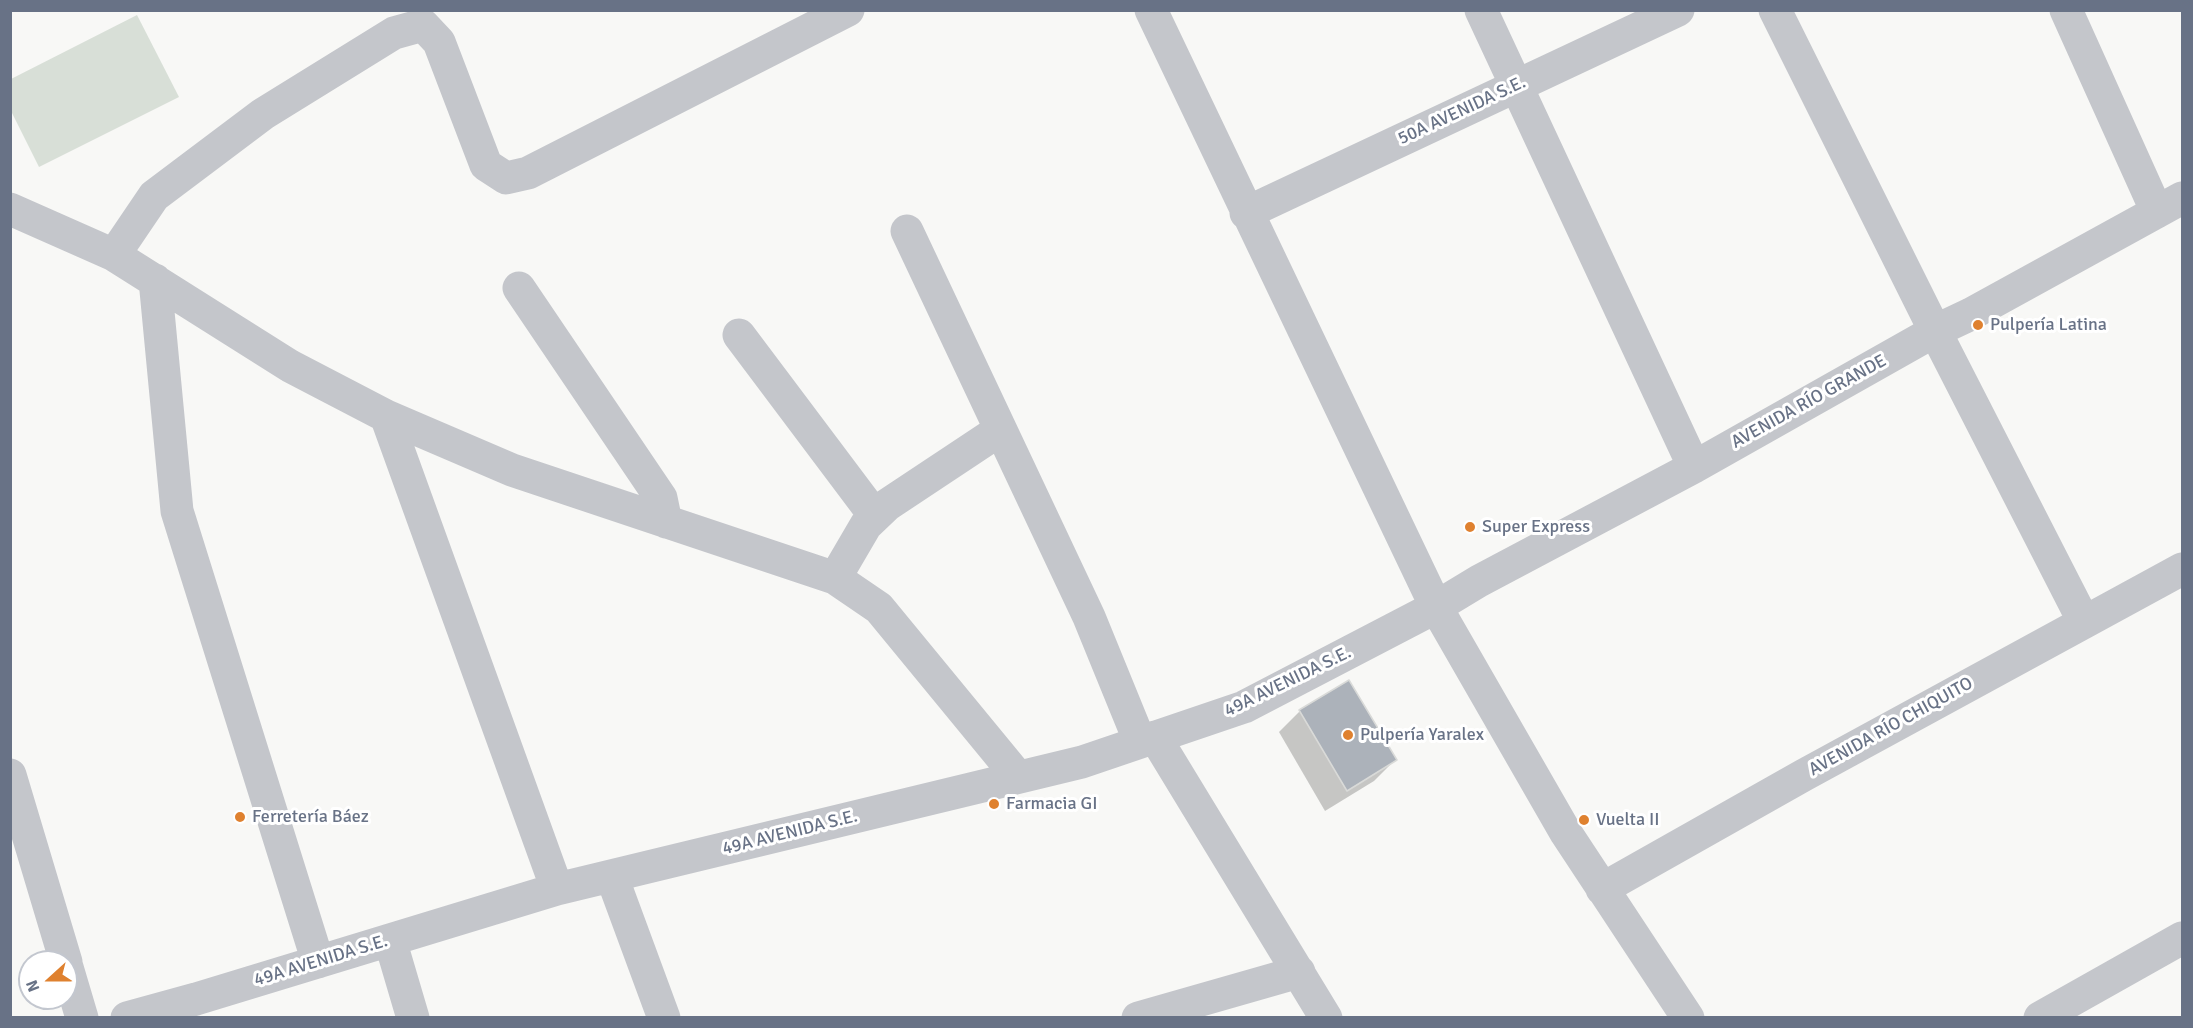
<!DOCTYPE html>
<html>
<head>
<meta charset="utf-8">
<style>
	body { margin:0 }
	#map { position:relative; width:2193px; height:1028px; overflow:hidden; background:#f8f8f6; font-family:Signika,sans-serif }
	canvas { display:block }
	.frame { position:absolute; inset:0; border:12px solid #687286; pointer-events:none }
	.north { position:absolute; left:18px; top:950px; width:60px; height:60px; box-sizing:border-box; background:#fff; border:2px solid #c3c7cf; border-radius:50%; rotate:249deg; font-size:16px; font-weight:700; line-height:24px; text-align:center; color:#687286 }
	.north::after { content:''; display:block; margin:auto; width:21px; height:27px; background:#df812f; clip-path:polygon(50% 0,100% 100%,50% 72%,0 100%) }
</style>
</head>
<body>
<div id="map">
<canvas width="2193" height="1028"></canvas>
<div class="frame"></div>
<div class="north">N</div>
</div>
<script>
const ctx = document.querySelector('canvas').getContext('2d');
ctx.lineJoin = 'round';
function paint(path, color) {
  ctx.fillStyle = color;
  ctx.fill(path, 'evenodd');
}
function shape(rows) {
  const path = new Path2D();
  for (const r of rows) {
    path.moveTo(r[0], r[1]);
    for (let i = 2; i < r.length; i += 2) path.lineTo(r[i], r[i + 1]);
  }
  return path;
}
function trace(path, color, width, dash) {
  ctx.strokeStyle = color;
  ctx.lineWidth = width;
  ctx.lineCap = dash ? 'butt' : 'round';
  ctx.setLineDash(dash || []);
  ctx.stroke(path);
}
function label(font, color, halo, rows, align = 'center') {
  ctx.font = font + ' Signika,sans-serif';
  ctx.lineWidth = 6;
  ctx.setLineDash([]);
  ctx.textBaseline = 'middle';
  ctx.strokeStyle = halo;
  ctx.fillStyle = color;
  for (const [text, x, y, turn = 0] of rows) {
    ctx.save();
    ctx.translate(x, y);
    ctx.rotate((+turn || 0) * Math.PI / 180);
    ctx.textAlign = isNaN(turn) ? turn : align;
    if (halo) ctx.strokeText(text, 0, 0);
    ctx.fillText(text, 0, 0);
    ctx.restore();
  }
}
const green = shape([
	[137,15,179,97,39,167,11,111,11,79]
]);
const shadow = shape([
	[1300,711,1395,760,1374,781,1325,811,1279,732]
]);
const building = shape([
	[1349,680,1397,760,1347,791,1299,710,1349,680]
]);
const minor = shape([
	[1151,10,1436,607,1566,833,1688,1018],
	[1481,10,1694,467],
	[1775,10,1935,331,2084,622],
	[2066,10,2157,212],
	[10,209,114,255,290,366,386,416,512,470,835,578,879,608,1018,777],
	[1246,213,1678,10],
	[907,231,1089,617,1140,742],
	[114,255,154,196,263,114,394,33,423,25,439,42,486,165,506,178,528,173,848,10],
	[155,280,177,511,318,962],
	[519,288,661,498,666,522],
	[739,335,875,516],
	[386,416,557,889],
	[835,578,866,525,887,505,1000,430],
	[1155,737,1326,1018],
	[10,775,66,962],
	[612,877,664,1018],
	[1602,889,1804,775,2182,569],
	[390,940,413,1018],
	[66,964,82,1018],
	[127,1018,196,999,557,889,1082,762,1244,707,1436,607,1479,581,1694,467,1935,331,1971,314,2182,198],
	[1138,1018,1299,972],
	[2040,1018,2182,938]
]);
const markers = [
	[1978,325,6,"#df812f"],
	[1470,527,6,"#df812f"],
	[1348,735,6,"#df812f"],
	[994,804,6,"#df812f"],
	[240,817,6,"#df812f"],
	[1584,820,6,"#df812f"]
];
const streetNames = [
	["50A AVENIDA S.E.",1462,111,-25],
	["AVENIDA RÍO GRANDE",1809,402,-29],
	["49A AVENIDA S.E.",1288,682,-26],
	["AVENIDA RÍO CHIQUITO",1891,727,-29],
	["49A AVENIDA S.E.",790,833,-14],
	["49A AVENIDA S.E.",321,961,-17]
];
const poiNames = [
	["Pulpería Latina",1990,325],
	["Super Express",1482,527],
	["Pulpería Yaralex",1360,735],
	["Farmacia GI",1006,804],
	["Ferretería Báez",252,817],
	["Vuelta II",1596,820]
];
paint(green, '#d8dfd7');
paint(shadow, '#0003');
paint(building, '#acb2ba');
trace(building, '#d9dad8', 1.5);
trace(minor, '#c4c6cb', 33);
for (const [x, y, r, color] of markers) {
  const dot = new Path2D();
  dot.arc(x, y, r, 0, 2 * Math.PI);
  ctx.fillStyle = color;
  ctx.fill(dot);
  trace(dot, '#fff', 2);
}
label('18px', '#687286', '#fff', streetNames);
label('18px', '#687286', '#fff', poiNames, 'left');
</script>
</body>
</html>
